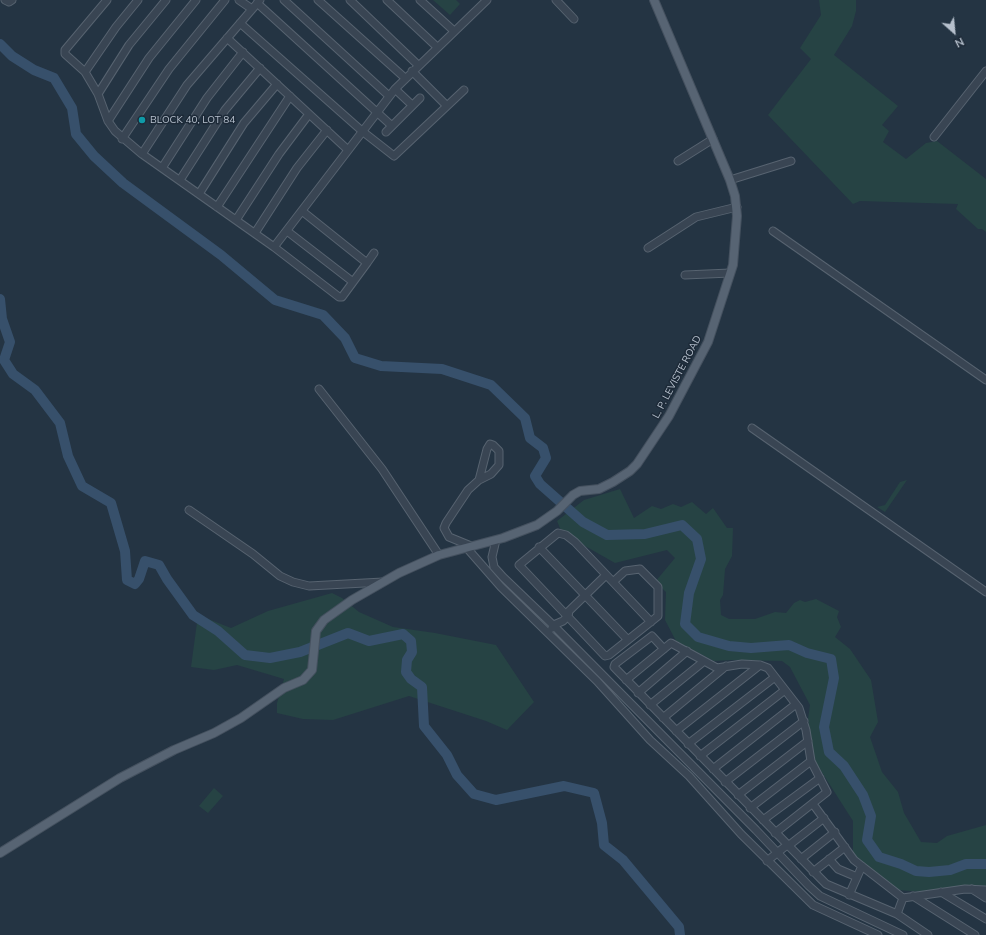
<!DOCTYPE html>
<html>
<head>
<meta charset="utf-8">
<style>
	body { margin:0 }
	#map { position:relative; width:986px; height:935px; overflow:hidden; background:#243443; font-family:Mulish,sans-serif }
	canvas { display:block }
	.north { position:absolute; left:934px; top:12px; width:40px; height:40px; -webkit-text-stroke:3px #1d2a38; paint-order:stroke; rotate:153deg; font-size:11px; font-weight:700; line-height:16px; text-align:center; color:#b6c0cd }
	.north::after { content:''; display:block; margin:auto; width:14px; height:18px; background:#b6c0cd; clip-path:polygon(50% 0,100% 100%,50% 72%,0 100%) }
</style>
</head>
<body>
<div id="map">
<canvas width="986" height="935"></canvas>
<div class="north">N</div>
</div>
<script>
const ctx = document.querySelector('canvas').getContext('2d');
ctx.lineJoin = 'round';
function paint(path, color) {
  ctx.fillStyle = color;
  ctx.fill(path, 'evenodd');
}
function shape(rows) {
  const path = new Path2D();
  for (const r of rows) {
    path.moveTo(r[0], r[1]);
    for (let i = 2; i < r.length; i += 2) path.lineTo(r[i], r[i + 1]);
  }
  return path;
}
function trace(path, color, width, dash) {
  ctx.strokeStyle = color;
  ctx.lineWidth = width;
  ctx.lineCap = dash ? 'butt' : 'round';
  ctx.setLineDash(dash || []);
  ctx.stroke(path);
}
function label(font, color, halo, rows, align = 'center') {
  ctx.font = font + ' Mulish,sans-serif';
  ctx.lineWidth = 3;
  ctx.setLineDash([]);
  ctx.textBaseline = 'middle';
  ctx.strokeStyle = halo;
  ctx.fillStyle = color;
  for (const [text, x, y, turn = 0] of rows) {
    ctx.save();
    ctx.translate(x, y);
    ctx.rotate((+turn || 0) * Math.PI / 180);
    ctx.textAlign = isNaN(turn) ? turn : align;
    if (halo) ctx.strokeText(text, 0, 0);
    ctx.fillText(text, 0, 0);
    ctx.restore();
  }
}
const green = shape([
	[433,0,456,0,460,4,450,15],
	[819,0,856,0,856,11,852,26,834,55,898,106,882,125,889,131,883,142,906,159,926,143,937,141,986,179,986,232,982,229,978,229,956,209,958,204,860,201,853,204,768,115,811,59,800,48,821,15],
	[907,480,885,512,877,507,885,505,900,482],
	[620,489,634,518,652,506,661,509,673,504,681,507,692,502,706,514,713,508,727,528,733,528,732,556,725,569,723,595,720,600,721,615,729,619,755,619,775,612,786,613,794,603,800,600,805,602,816,599,839,611,837,617,841,627,835,637,850,649,871,680,878,722,870,737,882,772,898,792,904,813,921,842,937,843,947,836,986,825,986,886,968,885,922,892,898,890,857,858,853,852,853,821,814,760,808,719,810,705,790,667,782,661,732,660,714,661,676,641,665,620,666,592,655,582,675,558,667,550,615,563,562,533,557,521,584,500],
	[332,593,342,598,359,612,393,627,435,633,496,645,534,702,507,730,486,721,409,696,333,720,303,719,277,713,277,703,284,679,237,665,214,670,191,667,198,615,231,628,268,611],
	[214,788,223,796,208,813,199,806]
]);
const river = shape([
	[0,44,12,56,34,70,54,78,72,108,76,134,94,156,123,183,221,255,275,300,323,315,345,338,355,358,381,366,442,369,491,385,525,418,530,438,543,448,546,458,535,476,540,484,583,522,607,535,645,534,682,525,697,539,701,559,689,593,685,624,698,637,729,646,751,648,789,645,807,653,831,659,834,678,824,727,829,752,844,766,863,795,871,816,867,840,879,857,901,864,916,871,929,872,950,870,966,864,986,864],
	[0,299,2,319,10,342,4,360,13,374,35,390,60,423,68,456,82,486,111,503,125,551,127,580,135,584,139,579,145,561,159,565,167,579,193,615,218,631,245,655,270,658,300,652,348,633,369,641,403,634,411,641,412,652,407,660,406,672,411,679,422,687,424,726,447,755,457,775,474,794,496,800,564,786,594,793,602,823,604,845,623,860,679,927,680,935]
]);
const minor = shape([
	[5,0,9,2,12,0],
	[107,0,65,50,65,54,85,72,98,94,108,121,115,131,142,154,187,85,260,0],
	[239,0,252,9],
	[284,0,389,96],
	[318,0,405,78],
	[350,0,418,65],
	[387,0,437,47],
	[420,0,454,31],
	[556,0,574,19],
	[257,3,392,126],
	[240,23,362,131,394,156,464,90],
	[227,38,348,150],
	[412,71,447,106],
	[85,72,116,27,138,0],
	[395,89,412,105],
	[98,94,129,45,166,0],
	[108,121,149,58,196,0],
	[386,132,420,98],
	[934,137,986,71],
	[122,139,169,69,225,0],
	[142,154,274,247,395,89,487,0],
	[678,161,713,139],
	[162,168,207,98,243,52],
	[180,180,225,110,260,68],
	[730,180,791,161],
	[199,194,244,123,277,84],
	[217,207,290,96],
	[236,220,279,154,309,114],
	[287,231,353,282],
	[773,231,986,380],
	[255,233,297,168,327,130],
	[274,247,339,297,342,297,367,263,302,211],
	[648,248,696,217,737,207],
	[367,263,374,253],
	[685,275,730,273],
	[319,389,382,469,439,555],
	[752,428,986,592],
	[189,510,253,554,280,576,293,582,309,586,383,582],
	[496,540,492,557,494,567,503,577,553,625,756,830,809,886,820,896,903,935],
	[471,546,449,537,444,528,446,523,468,490,479,480,487,449,490,444,493,445,499,451,499,465,491,474,479,480],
	[466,547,501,587,597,681,650,740,689,776,741,834,813,905,878,935],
	[539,547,628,640],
	[613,582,625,571,640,569,658,587,658,616,609,655,605,656,519,565,558,533,566,535,575,542,651,622],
	[552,628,556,624,563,621,568,616,569,611,606,575],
	[664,649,652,636,615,664,614,667,826,884,897,914,928,935],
	[626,680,671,643,717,668,742,664,760,665,768,668,799,708,806,730,811,761,827,792,775,833],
	[638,693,687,651],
	[650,705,703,662],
	[663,718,726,666],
	[676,731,760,665],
	[688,744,775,677],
	[700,756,785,690],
	[713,769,796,704],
	[725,782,804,721],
	[738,795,808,741],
	[813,804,854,860,903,898,965,889,986,890],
	[750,808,811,761],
	[763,820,820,778],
	[788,846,824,818],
	[801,859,835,832],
	[829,859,838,869,857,877],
	[767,861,787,845],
	[813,872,845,847],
	[972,889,986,898],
	[941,892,986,919],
	[849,895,862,866],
	[913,896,975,935],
	[897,914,903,898]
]);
const major = shape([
	[0,853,120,778,174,750,214,733,241,718,284,688,303,680,312,670,316,631,324,620,352,600,399,573,439,555,503,538,537,525,557,511,573,495,580,491,599,489,613,482,630,471,637,464,669,416,708,342,733,265,737,216,735,196,730,180,654,0]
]);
const markers = [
	[142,120,4,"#0f9aa8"]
];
const poiNames = [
	["BLOCK 40, LOT 84",150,120]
];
const streetNames = [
	["L. P. LEVISTE ROAD",677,377,-62]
];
paint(green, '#264344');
trace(river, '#37506b', 10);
trace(minor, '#576370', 9);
trace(major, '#45515f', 10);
trace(minor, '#394553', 7);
trace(major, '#576473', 8);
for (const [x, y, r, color] of markers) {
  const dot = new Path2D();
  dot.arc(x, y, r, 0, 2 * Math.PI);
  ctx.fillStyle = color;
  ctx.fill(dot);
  trace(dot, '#1d2a38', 1.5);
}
label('10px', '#b6c0cd', '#1d2a38', poiNames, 'left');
label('10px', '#b6c0cd', '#1d2a38', streetNames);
</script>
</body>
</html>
